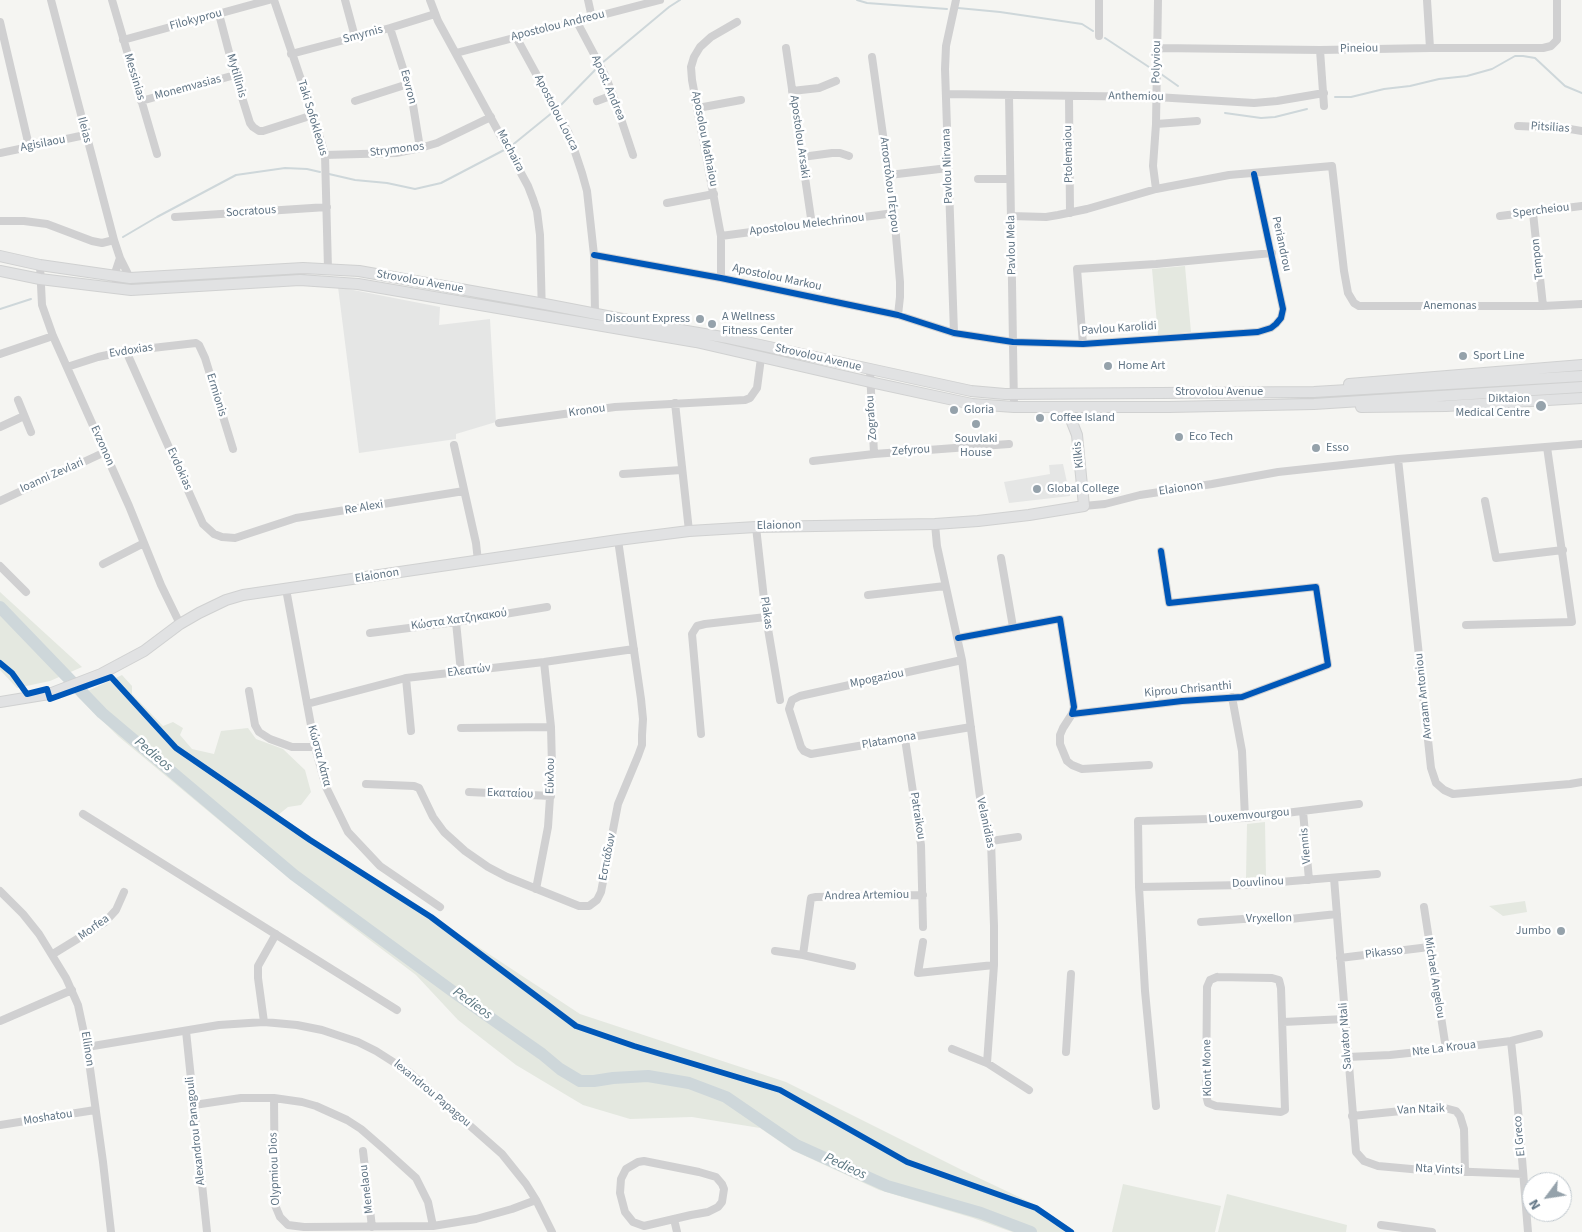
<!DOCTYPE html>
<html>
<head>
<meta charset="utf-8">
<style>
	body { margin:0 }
	#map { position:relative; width:1582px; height:1232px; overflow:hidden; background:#f5f5f2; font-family:"Source Sans 3",sans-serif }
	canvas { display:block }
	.north { position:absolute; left:1522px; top:1172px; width:50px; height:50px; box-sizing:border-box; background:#fff; border:1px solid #c0c8ce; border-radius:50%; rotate:239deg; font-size:14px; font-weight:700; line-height:20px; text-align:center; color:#617585 }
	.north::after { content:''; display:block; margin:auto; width:18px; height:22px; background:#95a2ab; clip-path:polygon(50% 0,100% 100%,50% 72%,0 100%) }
</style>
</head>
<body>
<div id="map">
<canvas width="1582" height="1232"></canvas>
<div class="north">N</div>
</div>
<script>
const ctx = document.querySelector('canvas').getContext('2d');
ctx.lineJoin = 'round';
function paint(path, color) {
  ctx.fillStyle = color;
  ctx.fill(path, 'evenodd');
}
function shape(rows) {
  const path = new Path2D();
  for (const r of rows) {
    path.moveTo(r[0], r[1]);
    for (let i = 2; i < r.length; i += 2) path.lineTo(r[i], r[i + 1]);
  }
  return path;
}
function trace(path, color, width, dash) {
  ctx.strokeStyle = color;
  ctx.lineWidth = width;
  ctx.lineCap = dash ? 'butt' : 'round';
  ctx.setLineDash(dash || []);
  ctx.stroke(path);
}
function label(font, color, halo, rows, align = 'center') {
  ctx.font = font + ' "Source Sans 3",sans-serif';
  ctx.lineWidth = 5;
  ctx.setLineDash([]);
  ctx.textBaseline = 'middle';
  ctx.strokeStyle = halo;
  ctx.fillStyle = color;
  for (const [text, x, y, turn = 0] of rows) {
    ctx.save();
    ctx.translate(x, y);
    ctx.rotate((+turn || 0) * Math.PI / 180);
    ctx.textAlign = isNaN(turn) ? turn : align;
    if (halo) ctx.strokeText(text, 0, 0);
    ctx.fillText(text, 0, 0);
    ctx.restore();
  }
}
const built = shape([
	[338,287,440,307,439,325,490,319,496,422,456,434,456,439,359,453],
	[1063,464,1070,496,1009,503,1004,482,1050,474,1049,465]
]);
const green = shape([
	[1185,266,1191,332,1158,335,1152,269],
	[0,592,82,667,50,681,17,688,0,670],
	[122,675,132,686,132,694,163,726,173,722,183,728,180,735,192,749,214,754,221,731,248,728,256,739,283,749,305,770,311,792,301,805,288,807,278,815,580,1014,786,1082,964,1171,1036,1205,1076,1232,1012,1232,973,1218,879,1190,792,1150,760,1128,692,1117,630,1119,583,1105,516,1065,458,1020,416,975,326,907,250,846,119,737,77,696],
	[1265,822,1266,876,1246,878,1247,824],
	[1525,901,1527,912,1503,916,1489,906],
	[1123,1184,1221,1206,1215,1232,1112,1232],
	[1227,1194,1347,1225,1346,1232,1218,1232]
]);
const stream = shape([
	[857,0,867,3,947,9],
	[958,8,1000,12,1082,24,1093,31],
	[1105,38,1152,69],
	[602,63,669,7,680,0],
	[1161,74,1178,86],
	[1335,97,1351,97,1384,89,1410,86,1439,79,1467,76,1492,69,1515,56,1523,56,1535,58,1565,86,1582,93],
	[557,109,599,66],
	[1225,113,1261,118,1275,117,1307,109],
	[510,147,553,112],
	[329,174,355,180,387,183,415,189,441,183,506,149],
	[123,237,157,217,236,175,285,168,307,169,320,172],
	[0,309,31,299]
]);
const river = shape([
	[0,607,102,713,294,875,455,993,542,1054,560,1069,580,1081,594,1081,613,1078,648,1076,689,1083,726,1097,796,1145,887,1186,981,1213,1031,1232]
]);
const minor = shape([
	[51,0,114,240,120,258,130,278],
	[112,0,157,154],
	[274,0,313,115,325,155,328,269],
	[345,0,355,37],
	[430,0,438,21,528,186,533,199,537,211,540,235,542,316],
	[588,0,592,18],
	[1099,0,1099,36],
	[1427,0,1430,48],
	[219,14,235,75,250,123,253,127,259,131,263,131,313,115],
	[0,22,29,146],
	[577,22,604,73,613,95,633,155],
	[390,28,408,84,413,105,420,148],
	[516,37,569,134,582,173,587,191,594,255,595,313],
	[123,40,269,0],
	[786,48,812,225],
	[1158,48,1320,50,1430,48,1543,48,1551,46,1557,40,1557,0],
	[1320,50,1324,106],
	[456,53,660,0],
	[291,54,390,28,435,14],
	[872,57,894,213,900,282,900,297,898,315],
	[792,91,819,88,836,81],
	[946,94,1156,97,1254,103,1277,101,1324,93],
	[1009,96,1014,407],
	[1069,96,1070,213],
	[141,101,235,75],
	[355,101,408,84],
	[597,101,613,95],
	[698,108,741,100],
	[1156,124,1197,121],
	[1518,126,1564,128,1582,131],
	[0,153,85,135],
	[325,155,396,153,420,148,437,143,491,117],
	[802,157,832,153,840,153,849,156],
	[889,175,948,168],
	[978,179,1010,179],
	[1156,189,1153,166,1156,124,1158,0],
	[667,203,714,194],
	[1533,213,1543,306],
	[1011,216,1046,217,1058,215,1087,209,1156,189,1229,175,1332,166,1344,271,1348,293,1354,303,1359,306,1543,306,1582,304],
	[1500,216,1582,206],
	[175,217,327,207],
	[0,221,24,221,47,224,92,241,102,243,114,240],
	[721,236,894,213],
	[594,255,721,278,898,315,954,333,1013,342,1083,344,1258,332,1271,328,1276,324,1281,318,1283,309,1254,174],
	[40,265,42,305,53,336,129,506,161,585,180,624],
	[721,278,721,236,692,80,691,67,694,57,700,47,711,37,737,22],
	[119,290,114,276,120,258],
	[954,333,945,69,946,46,956,0],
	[1083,344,1077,269,1156,264,1272,253],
	[126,351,203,524,214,534,222,537,235,538,296,518,464,491],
	[0,354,53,336],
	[67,367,98,357,126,351,196,343,199,345,205,358,233,449],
	[870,370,874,454],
	[18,400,31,432],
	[675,403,689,531],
	[499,423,615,407,745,400,750,398,757,388,761,358],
	[0,427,24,416],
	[454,445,476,543,478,561],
	[1398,459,1431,768,1436,783,1444,790,1453,794,1570,784,1582,782],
	[813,461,874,454,1009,444],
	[623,474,681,470],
	[0,501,105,452],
	[1485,501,1496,558,1563,550],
	[1084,506,1105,504,1140,495,1212,484,1278,472,1398,459,1582,444],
	[935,524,937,546,962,660,981,805,991,841,994,926,994,965,987,1063],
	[756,527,766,617,780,700],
	[1001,558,1013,627],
	[103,564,144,543],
	[0,566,26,592],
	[286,589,315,747,326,787,348,832,380,866,440,907],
	[868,595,945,586],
	[456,622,461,672],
	[1466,625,1572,622,1547,447],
	[370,633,456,622,547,607],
	[958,638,1060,619,1074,707,1072,714,1182,701,1242,697,1328,665,1316,587,1169,603,1161,551],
	[962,660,800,696,792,700,789,709,801,747,804,751,811,754,971,727],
	[406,678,411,731],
	[249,691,255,725,259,732,270,739,292,747,315,747],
	[1232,697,1242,751,1245,818],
	[307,704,406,678,544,662,634,649],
	[1072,714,1063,728,1060,735,1060,744,1067,761,1072,765,1082,769,1149,765],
	[461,728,551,727],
	[701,734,692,634,697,626,705,624,766,617],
	[905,739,921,845,923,927],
	[366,784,414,786,419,788,433,817,444,832,465,851,488,867,507,877,579,906,589,906,597,900,601,892,618,804,638,756,642,745,642,735,643,719,641,699,618,540],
	[469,792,551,796],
	[1303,811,1309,880],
	[83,814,397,1010],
	[991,841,1018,837],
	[1334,878,1356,1152,1364,1161,1378,1166,1422,1170,1523,1174],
	[1139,887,1244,885,1377,874],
	[536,889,548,827,552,767,551,727,544,662],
	[0,891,23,914,39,934,66,978,78,1005,87,1047,103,1162,111,1232],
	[1424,907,1446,1049],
	[1201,922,1243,919,1290,919,1337,914],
	[923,942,918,973,994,965],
	[775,951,803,955,852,966],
	[53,954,105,922,116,910,124,892],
	[803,955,811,898,816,897,923,895],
	[1340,958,1429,947],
	[1217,977,1272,978,1279,980,1281,988,1285,1110,1281,1112,1216,1106,1208,1103,1206,1095,1207,987,1210,980,1217,977],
	[0,1021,72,990],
	[264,1022,258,978,258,966,276,934],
	[1283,1022,1345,1019],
	[186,1031,207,1232],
	[1511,1041,1517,1097,1528,1232],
	[87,1047,219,1025,264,1022,297,1025,322,1030,358,1042,376,1051,409,1072,502,1154,526,1184,536,1200,552,1232],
	[952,1049,987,1063,1029,1090],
	[1066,1052,1071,974],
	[1348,1057,1390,1055,1446,1049,1511,1041,1539,1034],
	[274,1098,275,1205,280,1217,288,1225,304,1227,433,1226,476,1219,512,1209,536,1200],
	[194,1105,241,1098,274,1098,302,1102,316,1106,347,1120,361,1129,384,1149,416,1178,428,1202,433,1226],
	[1156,1106,1145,991,1139,887,1138,821,1245,818,1359,804],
	[1352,1116,1441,1107,1456,1111,1460,1116,1464,1129,1465,1172],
	[0,1125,95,1110],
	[363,1151,372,1227],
	[644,1161,699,1172,716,1177,722,1184,724,1189,722,1202,718,1207,708,1212,691,1215,644,1226,633,1222,625,1212,620,1193,621,1179,626,1169,638,1162,644,1161],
	[674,1219,677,1232],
	[1381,1225,1432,1232]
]);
const major = shape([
	[0,256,40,265,130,278,303,268,359,271,550,305,669,328,728,338,971,391,1005,394,1314,392,1582,376],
	[0,271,40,279,131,290,300,280,358,284,696,342,870,382,972,404,1014,407,1169,407,1314,404,1582,387],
	[1349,384,1582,365],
	[1361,407,1446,406,1582,398],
	[0,702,49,694,101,674,144,651,180,624,199,613,226,600,243,595,618,540,689,531,756,527,935,524,978,521,1029,515,1084,506,1077,435,1070,417,1061,407]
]);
const cycleway = shape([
	[594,255,721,278,898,315,954,333,1013,342,1083,344,1258,332,1271,328,1276,324,1281,318,1283,309,1254,174],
	[958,638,1060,619,1074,707,1072,714,1182,701,1242,697,1328,665,1316,587,1169,603,1161,551],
	[0,663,12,673,27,694,47,689,50,699,111,677,176,748,310,840,431,917,576,1026,634,1046,780,1090,907,1162,1036,1208,1071,1232]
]);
const markers = [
	[700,319,5,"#95a2ab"],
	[712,324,5,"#95a2ab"],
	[1463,356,5,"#95a2ab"],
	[1108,366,5,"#95a2ab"],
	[1541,406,6,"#95a2ab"],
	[954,410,5,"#95a2ab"],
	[1040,418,5,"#95a2ab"],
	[976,424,5,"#95a2ab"],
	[1179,437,5,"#95a2ab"],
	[1316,448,5,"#95a2ab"],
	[1037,489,5,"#95a2ab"],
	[1561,931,5,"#95a2ab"]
];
const streetNames = [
	["Filokyprou",196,20,-15],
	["Apostolou Andreou",558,26,-14],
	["Smyrnis",363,35,-15],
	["Pineiou",1359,49,-1],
	["Polyviou",1157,62,-89],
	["Mytillinis",236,76,74],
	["Messinias",134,77,73],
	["Eevron",408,87,75],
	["Monemvasias",188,88,-15],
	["Apost. Andrea",608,88,67],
	["Anthemiou",1136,97,1],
	["Apostolou Louca",556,113,63],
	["Taki Sofokleous",312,118,73],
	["Pitsilias",1550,128,4],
	["Ileias",84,130,75],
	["Apostolou Arsaki",799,137,82],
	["Aposolou Mathaiou",704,139,79],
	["Agisilaou",43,144,-11],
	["Strymonos",397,150,-7],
	["Machaira",510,151,62],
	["Ptolemaiou",1069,154,-91],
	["Pavlou Nirvana",948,166,-92],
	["Αποστόλου Πέτρου",889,185,83],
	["Spercheiou",1541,211,-7],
	["Socratous",251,212,-4],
	["Apostolou Melechrinou",807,225,-7],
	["Periandrou",1281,244,78],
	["Pavlou Mela",1012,245,-91],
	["Tempon",1538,259,-96],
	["Apostolou Markou",777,278,12],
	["Strovolou Avenue",420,282,10],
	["Anemonas",1450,306],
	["Pavlou Karolidi",1119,329,-4],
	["Evdoxias",131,351,-9],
	["Strovolou Avenue",818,358,13],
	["Strovolou Avenue",1219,392],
	["Ermionis",216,395,73],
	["Kronou",587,411,-8],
	["Zografou",872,418,-94],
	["Evzonon",102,446,66],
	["Zefyrou",911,451,-4],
	["Kilkis",1079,455,-96],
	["Evdokias",179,469,66],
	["Ioanni Zevlari",52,476,-24],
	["Elaionon",1181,489,-8],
	["Re Alexi",364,508,-9],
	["Elaionon",779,526,-1],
	["Elaionon",377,576,-9],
	["Plakas",766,613,82],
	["Κώστα Χατζηκακού",459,620,-8],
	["Ελεατών",469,671,-7],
	["Mpogaziou",877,679,-12],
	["Kiprou Chrisanthi",1188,690,-5],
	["Avraam Antoniou",1424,696,-96],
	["Platamona",889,741,-10],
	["Κώστα Λάπα",319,756,75],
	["Εύκλου",551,776,-89],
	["Εκαταίου",510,794,2],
	["Patraikou",917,816,81],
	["Louxemvourgou",1249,816,-5],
	["Velanidias",985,823,78],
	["Viennis",1306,846,-95],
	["Εστιάδων",608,857,-79],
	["Douvlinou",1258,883,-3],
	["Andrea Artemiou",867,896,-1],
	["Vryxellon",1269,919,-1],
	["Morfea",94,928,-36],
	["Pikasso",1384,953,-7],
	["Michael Angelou",1434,978,81],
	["Salvator Ntali",1346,1036,-94],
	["Ellinon",87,1049,81],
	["Nte La Kroua",1444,1049,-7],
	["Klont Mone",1208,1068,-91],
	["lexandrou Papagou",432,1094,40],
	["Van Ntaik",1421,1110,-3],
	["Moshatou",48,1118,-9],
	["Alexandrou Panagouli",196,1131,-96],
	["El Greco",1520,1136,-95],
	["Olypmiou Dios",275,1169,-92],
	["Nta Vintsi",1439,1170,3],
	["Menelaou",367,1189,-97]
];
const poiNames = [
	["A Wellness",722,317],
	["Fitness Center",722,331],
	["Discount Express",690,319,"right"],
	["Sport Line",1473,356],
	["Home Art",1118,366],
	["Diktaion",1530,399,"right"],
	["Medical Centre",1530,413,"right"],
	["Gloria",964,410],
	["Coffee Island",1050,418],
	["Eco Tech",1189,437],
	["Souvlaki",976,439,"center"],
	["House",976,453,"center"],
	["Esso",1326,448],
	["Global College",1047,489],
	["Jumbo",1551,931,"right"]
];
const waterNames = [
	["Pedieos",153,755,40],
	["Pedieos",472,1004,36],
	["Pedieos",845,1167,25]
];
paint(built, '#e5e6e5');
paint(green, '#e4e8e0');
trace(stream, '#ced7da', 2);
trace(river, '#ced7da', 12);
trace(major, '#d0d1d1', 12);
trace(minor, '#d0d0d1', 8);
trace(major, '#e1e2e3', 10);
trace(cycleway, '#0057b8', 6);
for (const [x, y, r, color] of markers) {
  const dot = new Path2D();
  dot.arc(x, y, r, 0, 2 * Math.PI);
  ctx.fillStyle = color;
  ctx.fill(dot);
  trace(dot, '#fff', 2);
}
label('12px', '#617585', '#fff', streetNames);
label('12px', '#617585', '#fff', poiNames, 'left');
label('italic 14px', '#5d7883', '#fff', waterNames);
</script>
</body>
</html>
